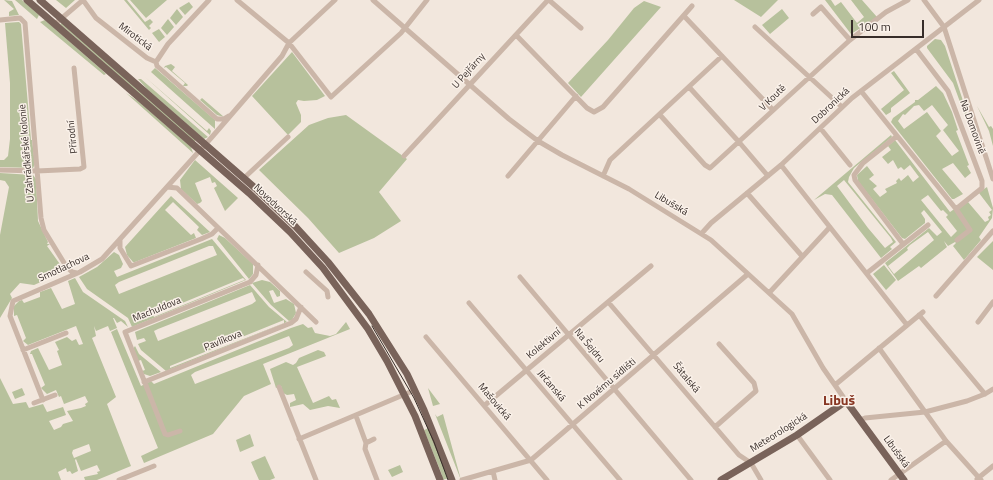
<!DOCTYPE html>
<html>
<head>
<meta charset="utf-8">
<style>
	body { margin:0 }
	#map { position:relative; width:993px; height:480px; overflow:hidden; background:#f2e7dd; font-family:"Titillium Web",sans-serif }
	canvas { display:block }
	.scale { position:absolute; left:851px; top:20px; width:73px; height:18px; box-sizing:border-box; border:2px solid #372d29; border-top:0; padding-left:5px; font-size:12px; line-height:14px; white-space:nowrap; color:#372d29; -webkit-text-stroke:3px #faf1e9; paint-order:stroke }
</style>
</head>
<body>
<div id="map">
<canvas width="993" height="480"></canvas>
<div class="scale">100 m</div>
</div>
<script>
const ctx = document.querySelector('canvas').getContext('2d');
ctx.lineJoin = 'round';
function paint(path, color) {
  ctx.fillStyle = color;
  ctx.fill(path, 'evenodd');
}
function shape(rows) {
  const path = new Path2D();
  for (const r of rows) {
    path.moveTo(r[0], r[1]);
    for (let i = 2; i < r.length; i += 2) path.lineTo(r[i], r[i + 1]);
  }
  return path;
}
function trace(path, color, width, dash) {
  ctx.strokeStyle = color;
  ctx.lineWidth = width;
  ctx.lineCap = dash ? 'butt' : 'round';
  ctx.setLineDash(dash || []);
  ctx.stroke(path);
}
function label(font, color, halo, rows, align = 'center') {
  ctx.font = font + ' "Titillium Web",sans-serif';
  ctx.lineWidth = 3;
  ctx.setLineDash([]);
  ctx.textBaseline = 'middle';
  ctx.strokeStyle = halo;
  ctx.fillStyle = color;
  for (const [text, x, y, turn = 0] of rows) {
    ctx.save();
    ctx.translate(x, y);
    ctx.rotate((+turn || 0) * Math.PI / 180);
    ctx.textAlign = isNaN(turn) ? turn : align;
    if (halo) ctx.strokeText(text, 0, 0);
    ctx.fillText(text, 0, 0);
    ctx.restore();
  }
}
const green = shape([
	[4,0,12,1,19,15,9,16,9,12,14,9],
	[15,0,22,0,39,15,37,19],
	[56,0,75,0,66,8],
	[124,0,127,0,145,22,150,19,153,22,149,26,151,28,149,30],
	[130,0,167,0,146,18],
	[734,0,778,0,761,17],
	[825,0,831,0,835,6,841,2,857,23,864,17,851,0,862,0,877,17,863,28,862,27,851,34],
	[644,1,661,7,581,97,568,83,608,40,634,8],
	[189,2,193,7,185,15,179,8],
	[177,9,183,17,176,25,170,18],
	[782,9,789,18,770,34,762,25],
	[168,19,174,27,167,35,161,28],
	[45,20,102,70,106,74,104,75,40,22],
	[19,22,21,24,31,140,32,140,35,164,33,168,0,167,0,160,4,160,8,156,10,139,10,83,5,23],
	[62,23,195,139,195,141,193,141,60,24],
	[159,29,165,37,159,42,152,33],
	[935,39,941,40,945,46,965,107,971,132,953,83,927,48,927,46],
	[292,52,325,96,317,100,304,101,298,100,296,103,301,115,301,122,288,135,252,96],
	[171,64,175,67,172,71,188,85,187,86,183,86,185,83,166,67,164,68,165,66],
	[155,68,215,120,215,129,151,72],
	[894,71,910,93,891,108,891,112,886,115,881,109,904,90,891,73],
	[145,77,207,131,209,128,211,131,210,135],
	[138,79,141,79,208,137,204,139,148,90],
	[936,86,943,93,952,112,958,130,956,131,969,165,967,166,971,173,965,178,953,163,942,169,963,194,954,199,952,199,891,122,893,118,915,102,915,100,918,100],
	[919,105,924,111,932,105,948,125,943,130,959,151,952,156,936,136,941,131,927,112,904,129,898,121,903,114,905,115,914,106],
	[126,93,138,101,191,147,193,153],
	[202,98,224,117,217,115,200,100],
	[977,106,989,127,991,126,993,129,993,146,989,131],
	[346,115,407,159,379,192,401,221,374,238,339,253,308,218,259,170,309,125,328,118],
	[891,135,892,137,854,168,849,177,848,182,896,242,890,247,892,249,881,258,832,195,825,194,814,200],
	[844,180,891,238,893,242,885,248,868,228,837,186],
	[895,140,950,212,987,187,993,208,992,218,979,237,981,240,964,260,953,246,956,243,955,242,948,246,944,241,947,247,921,268,919,266,898,281,885,263,929,228,937,236,942,232,924,210,921,213,925,219,925,223,905,239,902,238,858,181,857,175,867,166,874,175,869,179,877,186,873,189,880,197,887,192,885,189,897,183,896,181,899,178,901,181,908,175,913,182,919,177,910,165,904,170,901,167,898,169,893,160,888,164,882,157,891,150,888,146],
	[979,193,992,210,989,212,991,215,988,217,989,220,985,222,968,202],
	[928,195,941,211,943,210,948,215,946,217,957,231,951,237,921,200],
	[928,232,934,240,894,274,888,266,908,250,907,248,910,245],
	[195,160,238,198,225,211,214,188,217,186,215,182,212,183,210,177,195,183,202,201,200,203,197,204,181,189,180,180],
	[0,173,33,175,36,179,38,221,48,242,47,244,50,244,47,246,62,267,59,274,34,285,20,283,10,294,12,298,0,318,0,235,9,187,5,181,0,180],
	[171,196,210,232,202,235,197,230,199,227,173,202,165,210,191,235,194,233,196,238,135,262,133,262,127,255,125,247],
	[219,235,225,238,253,264,253,274,249,279,217,239],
	[212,239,246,280,132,327,128,318,87,289,79,277,97,267,114,252,119,255,123,264,121,268,114,271,117,277],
	[209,246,213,246,217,255,119,294,115,285,119,282],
	[243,278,245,280,242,281,154,317,153,315],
	[993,241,993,270,977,257],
	[884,265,896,280,886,290,873,274],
	[75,278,83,292,125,321,128,327,121,321,117,323,114,318,113,318,117,328,110,331,108,326,96,331,94,326,96,336,92,338,116,397,107,404,131,466,97,480,85,480,84,477,98,474,97,472,100,471,97,465,81,471,76,459,75,460,78,471,72,474,70,471,67,472,66,468,58,472,61,480,0,480,0,378,13,404,26,402,29,408,43,404,47,412,63,407,66,415,49,421,54,430,61,427,63,424,73,421,67,411,81,408,86,406,85,404,88,402,85,396,64,404,61,396,59,397,56,390,47,394,41,388,45,385,32,354,30,354,31,351,38,348,49,370,62,365,57,351,59,350,55,342,67,337,72,341,76,339,79,345,83,344,76,326,28,345,23,341,26,338,17,315,14,316,14,306,19,301,22,300,24,303,40,297,40,292,51,288,62,309,75,304,68,281],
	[89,444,91,451,74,458,72,453,73,450],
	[262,280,270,282,280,291,280,296,277,297,273,290,269,291,274,303,286,299,294,304,296,313,292,320,289,321,271,305,252,283],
	[250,285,269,307,287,322,166,371,141,350,138,344,146,341,144,338,137,340,135,332],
	[252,292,256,301,252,304,158,341,154,331,158,329],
	[284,320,284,323,170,368,170,366],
	[346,322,350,329,263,364,271,384,244,396,213,434,144,463,141,456,158,448,111,332,117,329,141,386,151,381,154,384,291,328,303,324,308,328,312,327,315,333,330,336,336,334],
	[289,336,293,345,289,348,195,384,191,375,195,372],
	[135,346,139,354,161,372,150,376,144,374,142,371,145,370,141,360,138,361,133,349],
	[318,350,324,352,326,356,297,367,313,403,329,396,332,400,336,399,340,408,328,406,310,410,303,404,290,407,290,403,296,400,294,394,287,395,283,393,281,386,276,388,270,369,286,362,293,365,296,363,299,358],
	[22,388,25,395,15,399,12,392],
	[428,388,440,404,433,406],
	[435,414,437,417,443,414,461,480],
	[429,428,450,478,442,480,442,475,424,430],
	[250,434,254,446,240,452,236,440],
	[265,456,275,478,270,480,259,480,251,462],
	[400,465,403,472,392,477,388,470]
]);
const minor = shape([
	[83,0,96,18,147,58,156,62],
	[237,0,289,43,331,97,401,33,427,0],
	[373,0,509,119,538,141,562,155,629,189,711,240,792,314,823,368,846,401],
	[549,0,581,28],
	[924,0,944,27,993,179],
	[813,14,821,7,850,40],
	[684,16,773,110],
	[0,20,20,18,25,23,41,218,44,230,66,266,72,272,77,273],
	[55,24,83,0],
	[755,27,842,107],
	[516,35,587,108,594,112,603,107,692,6],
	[916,49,948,91,982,181,982,188,956,209],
	[156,62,157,66,217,119,224,119,229,116],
	[156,62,168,44,209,0],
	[689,87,739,142,768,176],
	[861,91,956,209,970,230,957,240],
	[660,115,705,165,710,168,850,40,886,12,908,0],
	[821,129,850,165],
	[897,136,863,163,854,175,855,180,903,244],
	[404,156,548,0],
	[781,165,907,325],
	[0,170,37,171,80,169,84,167,74,68],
	[508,176,576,96],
	[603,176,610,160,722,56],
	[244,178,288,137],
	[167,187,177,188,316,322],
	[747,193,802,256],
	[702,233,711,223,781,165,852,98,979,0],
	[120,239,120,248,131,266,201,239,212,234,218,228],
	[306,272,327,291,328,297],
	[867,273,928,225],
	[520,277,691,480],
	[769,293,830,227],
	[936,296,993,231],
	[469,303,620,480],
	[609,303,739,455,751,463,761,480],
	[919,315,985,394],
	[978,322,993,302],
	[426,337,547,480],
	[879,348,946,441,981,480],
	[23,350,66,333],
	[144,382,291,323,296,319,301,307],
	[835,385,923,312],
	[279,387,316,480],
	[43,400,10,316,13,301,80,272,102,259,212,137,282,56,289,43,335,0],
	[34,403,55,395],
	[485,405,651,266],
	[356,416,366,443,365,449,377,480],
	[860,420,865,418,925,412,967,401,985,394,993,389],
	[715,427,756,391,754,383,719,344],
	[180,431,168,435,165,434,125,332,250,282,256,275,258,265],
	[797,435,830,480],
	[299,439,415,390],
	[366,443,374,439],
	[493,471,495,480],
	[977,479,993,466],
	[119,480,154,466],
	[462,480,531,460,748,274],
	[891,480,946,441]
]);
const major = shape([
	[27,0,249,193,290,232,323,268,368,329,387,361,415,416,440,480],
	[40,0,255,188,295,226,328,262,369,314,407,374,424,410,452,480],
	[721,480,797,435,846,401,904,480]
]);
const tram = shape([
	[372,326,414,398,434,442,448,480]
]);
const streetNames = [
	["Mirotická",135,37,37],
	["U Pejřárny",469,71,-48],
	["V Koutě",773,98,-44],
	["Dobronická",831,106,-43],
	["Na Domovině",972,127,70],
	["Přírodní",73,137,-96],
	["U Zahrádkářské kolonie",27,153,-95],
	["Libušská",671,204,31],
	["Novodvorská",275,205,43],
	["Smotlachova",64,268,-25],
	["Machuldova",157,310,-22],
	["Pavlíkova",223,341,-22],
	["Kolektivní",544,344,-40],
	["Na Šejdru",589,346,50],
	["Šátalská",686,378,50],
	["K Novému sídlišti",607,384,-40],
	["Jirčanská",551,386,50],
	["Mašovická",494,402,50],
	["Meteorologická",779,433,-32],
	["Libušská",896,452,54]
];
const districtNames = [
	["Libuš",839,402]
];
paint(green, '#b7c19c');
trace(minor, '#cbb6a8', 5);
trace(major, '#79635a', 7);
trace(tram, '#372d29', 1);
label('10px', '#372d29', '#faf1e9', streetNames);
label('bold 14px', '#873521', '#faf1e9', districtNames);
</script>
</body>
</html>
